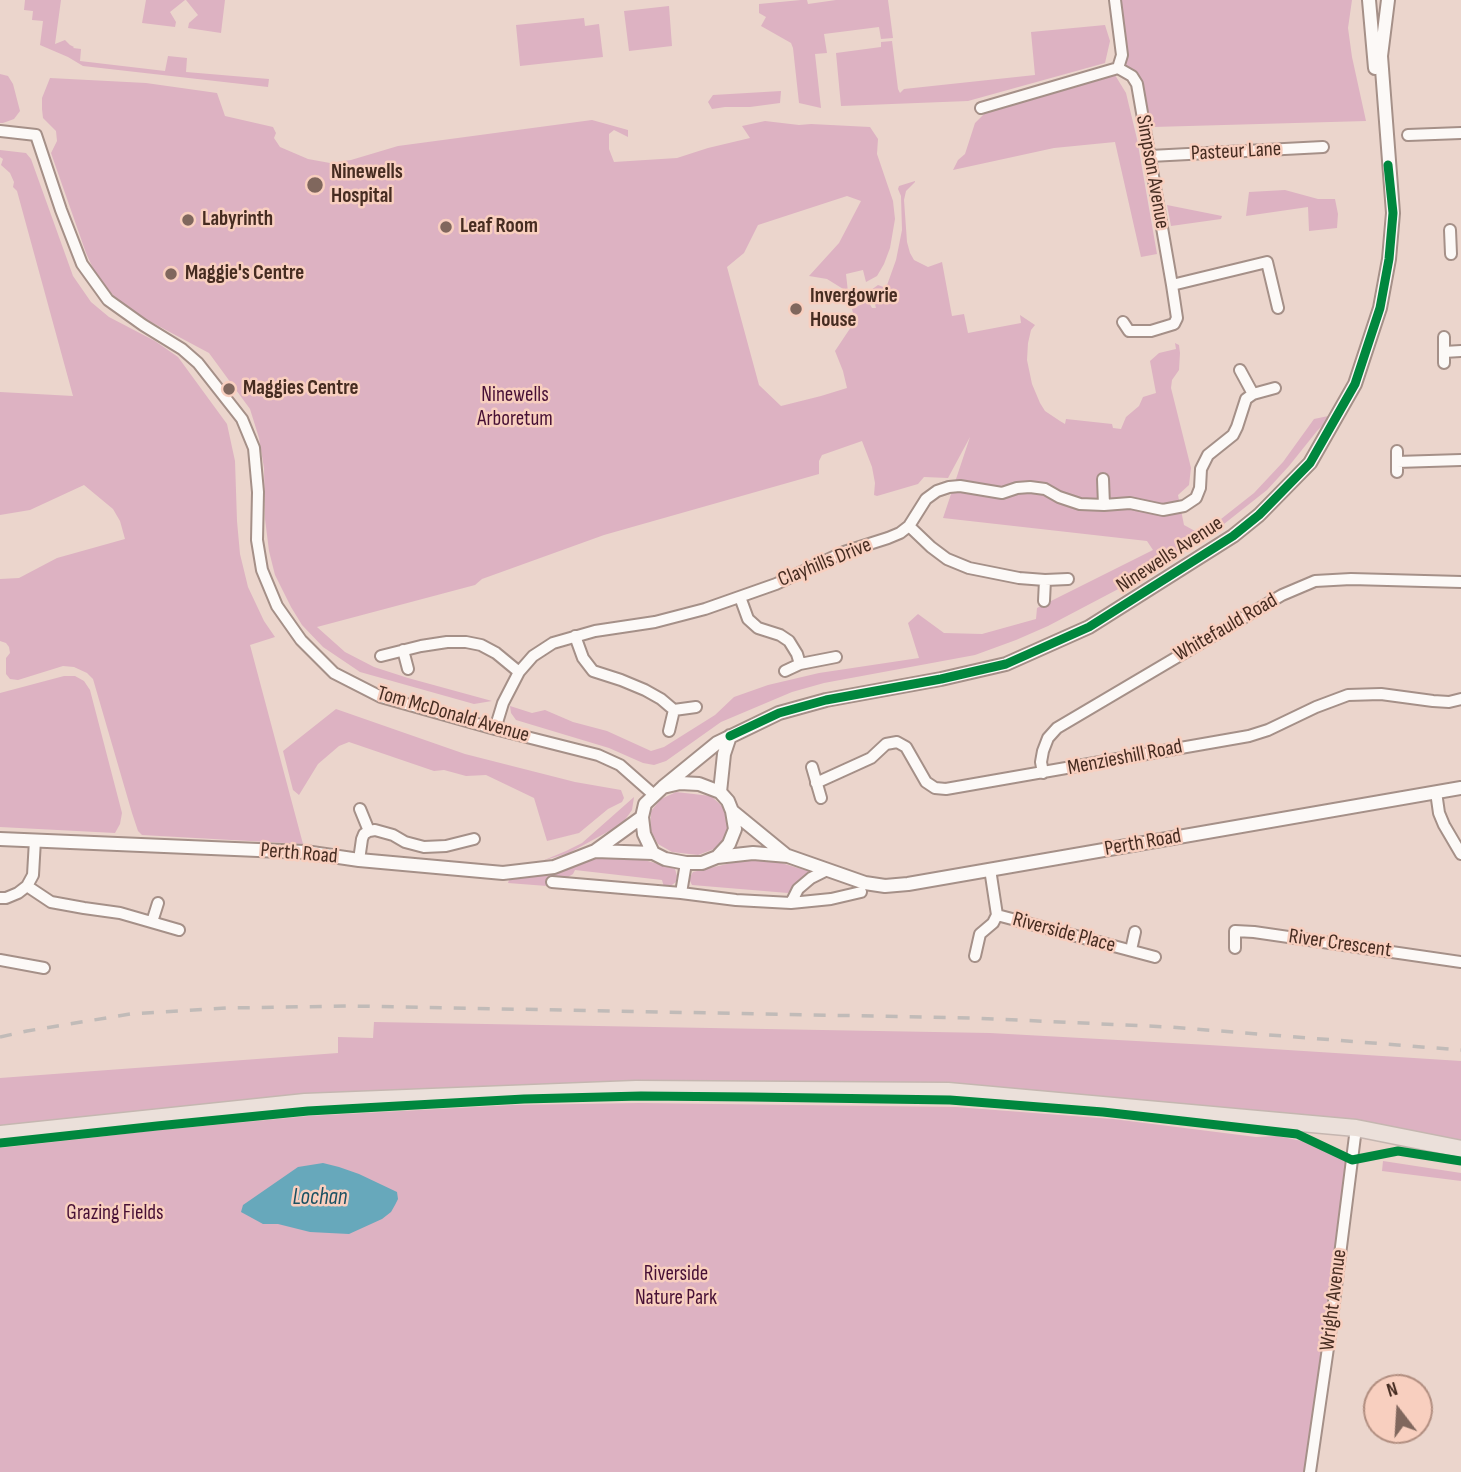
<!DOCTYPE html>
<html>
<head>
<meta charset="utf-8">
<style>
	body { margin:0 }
	#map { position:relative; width:1461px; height:1472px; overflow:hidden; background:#ebd5cc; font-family:"Sofia Sans Condensed",sans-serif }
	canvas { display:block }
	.north { position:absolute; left:1363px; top:1374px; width:70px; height:70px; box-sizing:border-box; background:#f8cfbf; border:2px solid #b18e80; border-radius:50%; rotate:343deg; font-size:19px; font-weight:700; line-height:28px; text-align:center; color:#462c21 }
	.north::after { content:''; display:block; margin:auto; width:24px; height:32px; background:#80675d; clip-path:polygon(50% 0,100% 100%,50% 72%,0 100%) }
</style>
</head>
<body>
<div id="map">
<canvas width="1461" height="1472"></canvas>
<div class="north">N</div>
</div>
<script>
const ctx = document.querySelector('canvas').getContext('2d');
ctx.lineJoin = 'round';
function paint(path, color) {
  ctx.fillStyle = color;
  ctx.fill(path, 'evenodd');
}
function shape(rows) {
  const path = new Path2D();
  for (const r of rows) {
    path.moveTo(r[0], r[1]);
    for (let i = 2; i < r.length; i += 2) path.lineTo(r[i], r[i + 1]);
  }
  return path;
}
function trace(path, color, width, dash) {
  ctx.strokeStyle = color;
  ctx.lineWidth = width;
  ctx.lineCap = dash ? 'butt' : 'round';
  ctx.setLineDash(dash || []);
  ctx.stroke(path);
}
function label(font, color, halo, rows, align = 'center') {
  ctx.font = font + ' "Sofia Sans Condensed",sans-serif';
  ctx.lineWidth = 5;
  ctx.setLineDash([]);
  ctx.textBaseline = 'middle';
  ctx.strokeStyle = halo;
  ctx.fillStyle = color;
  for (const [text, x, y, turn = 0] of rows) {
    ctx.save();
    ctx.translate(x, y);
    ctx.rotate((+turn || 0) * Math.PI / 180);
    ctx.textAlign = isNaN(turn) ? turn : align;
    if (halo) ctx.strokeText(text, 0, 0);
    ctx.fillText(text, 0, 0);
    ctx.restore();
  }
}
const green = shape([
	[25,0,61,0,55,44,65,40,70,45,74,47,73,48,81,49,80,61,165,71,168,56,187,58,186,72,269,79,268,87,83,66,68,57,40,45,43,21,32,20,33,11,24,10],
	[146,0,185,0,170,12,176,22,175,27,142,23],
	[186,0,225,0,221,33,188,28,189,23,198,15],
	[801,0,807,0,808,4,836,0,888,0,893,38,881,39,879,27,824,34,827,53,815,54,821,108,799,103,793,48,791,43,761,26,766,17,759,13,759,4],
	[1117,0,1352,0,1348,28,1352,57,1366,121,1153,127,1138,79,1125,68],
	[669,6,672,46,629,51,624,11],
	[584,18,585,26,599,24,603,57,520,66,516,25],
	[1105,25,1110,41,1105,63,968,101,841,106,836,53,881,47,881,42,892,41,898,89,900,93,904,89,1035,75,1031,32],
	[0,74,8,76,13,84,20,111,14,119,3,123,0,123],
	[1115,75,1126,93,1137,139,1157,254,1141,257,1115,142,1054,148,953,170,958,160,965,154,975,123,984,114,997,108],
	[50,78,146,83,217,93,225,116,273,127,276,133,274,138,280,147,308,159,330,163,351,160,398,146,592,120,628,130,628,137,614,130,609,134,609,149,614,162,677,158,708,148,750,138,742,126,765,121,799,125,811,124,870,127,878,139,877,154,893,201,895,219,890,248,884,264,877,276,866,282,863,270,846,274,848,292,827,279,809,276,839,243,861,201,847,196,758,225,744,253,727,267,759,385,781,406,821,396,847,388,843,371,835,351,855,321,852,309,868,301,872,308,876,308,871,290,878,285,886,288,896,260,902,230,901,196,898,189,899,186,915,181,915,182,906,191,904,200,907,242,910,253,914,260,928,267,942,262,952,316,964,314,968,333,1021,323,1020,315,1035,325,1031,330,1028,343,1027,360,1032,384,1040,403,1045,411,1060,421,1065,424,1066,419,1112,424,1113,428,1121,429,1126,417,1139,406,1143,397,1156,393,1150,361,1159,353,1176,349,1175,343,1179,345,1180,353,1179,370,1172,380,1171,388,1191,468,1189,485,1178,495,1184,525,1195,531,1221,519,1254,493,1283,462,1314,419,1333,415,1317,431,1289,466,1267,490,1224,524,1187,549,1124,586,1048,626,1016,640,975,655,824,683,792,692,721,722,666,761,654,765,643,763,609,748,516,720,511,713,510,706,532,713,545,710,573,722,607,731,651,751,664,747,715,715,734,697,768,685,819,673,919,658,908,623,918,614,944,633,982,634,1036,619,1037,608,1153,550,1147,541,943,518,970,437,948,478,924,477,918,484,877,496,874,495,875,483,872,467,862,441,822,455,819,461,819,474,604,535,482,579,475,585,317,627,345,652,374,667,408,678,492,701,474,704,360,672,323,647,302,625,291,607,275,575,269,551,265,519,264,468,259,438,250,409,209,353,136,314,113,295,96,275,86,253,51,153,57,141,56,131,43,118,42,109,42,98],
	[781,91,780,103,750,107,725,107,712,109,708,102,713,95],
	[0,150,26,153,31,159,73,276,91,302,109,317,155,341,178,357,227,424,235,461,237,521,240,554,248,587,264,621,275,637,250,645,303,844,142,835,138,831,132,813,93,679,87,673,74,667,63,666,18,680,10,679,6,674,6,658,10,653,9,647,6,643,0,641,0,579,19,578,57,558,125,539,120,521,113,509,84,485,30,510,0,515,0,392,73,396,17,191,13,187,14,182,10,173,1,165,3,159,0,157],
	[1285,190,1318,199,1335,199,1338,214,1337,228,1309,231,1308,207,1246,216,1249,192],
	[1167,205,1222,216,1221,219,1171,226],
	[64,676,75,676,84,681,90,690,122,813,120,824,115,833,0,827,0,693],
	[336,709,465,754,575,782,621,790,624,798,622,802,608,809,579,833,547,841,534,798,486,775,466,776,444,770,434,771,349,742,339,746,318,764,299,795,293,790,283,751],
	[676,792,711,796,724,808,728,823,725,838,714,849,698,855,672,852,658,844,650,829,651,811,661,799],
	[634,797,632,810,622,824,569,853,542,861,566,851,582,843],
	[615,857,641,859,675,869,677,876,676,882,669,887,664,887,662,880,575,870,573,874,568,877,553,877,547,881,547,886,508,883,509,880,553,874,593,859],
	[744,860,775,861,811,872,788,893,692,885,689,879,693,872],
	[374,1022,990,1033,1209,1045,1461,1061,1461,1140,1365,1124,1122,1098,949,1087,829,1081,595,1084,279,1097,0,1128,0,1078,338,1053,338,1037,373,1038],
	[639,1103,956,1107,1113,1119,1256,1137,1277,1136,1302,1141,1303,1137,1311,1144,1352,1160,1310,1472,0,1472,0,1148,151,1131,309,1116,513,1105],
	[1383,1161,1461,1173,1461,1181,1382,1171]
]);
const water = shape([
	[323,1163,339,1167,359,1174,397,1192,398,1199,395,1205,391,1212,382,1219,349,1234,310,1232,278,1224,263,1224,241,1212,243,1205,298,1167]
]);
const minor = shape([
	[1118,68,1132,76,1137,84,1172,285,1177,318,1174,324,1151,331,1129,331,1123,322],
	[981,108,1118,68,1122,55,1115,0],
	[0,131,36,135,61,210,82,264,108,300,143,325,182,349,198,363,242,419,254,448,258,492,257,540,262,570,277,606,301,640,334,673,381,697,495,729,598,755,620,765,654,795],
	[1408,135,1461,133],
	[1150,156,1323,147],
	[1450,230,1451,254],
	[1172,285,1267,262,1278,308],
	[1444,337,1444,363],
	[1444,352,1461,351],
	[1240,370,1253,394],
	[1397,451,1397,472],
	[1397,462,1461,460],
	[1103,479,1104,505],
	[909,526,931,547,947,559,969,568,1019,578,1045,580,1068,579],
	[740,597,748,619,758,628,780,635,789,641,797,654,800,664],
	[1044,601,1045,580],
	[575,636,583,658,593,671,621,680,645,690,661,699,674,710],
	[403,650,408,669],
	[381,656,421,646,447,642,466,642,481,645,496,653,519,672],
	[785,671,800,664,836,657],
	[495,729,503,703,519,672,533,656,553,643,595,631,655,622,705,609,776,584,844,552,888,538,900,533,909,526,926,499,937,491,949,487,960,486,1002,493,1017,488,1030,487,1045,489,1059,497,1080,504,1104,505,1130,503,1163,510,1184,506,1196,498,1200,488,1201,469,1208,455,1233,435,1237,427,1246,399,1253,394,1275,388],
	[669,731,674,710,696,707],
	[812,767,821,798],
	[1043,773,1041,762,1043,751,1048,738,1057,728,1282,595,1315,581,1351,579,1461,582],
	[816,783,871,758,886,744,897,742,906,747,926,782,935,788,946,789,1249,736,1268,730,1316,707,1348,695,1381,694,1433,701,1449,702,1461,699],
	[1436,792,1439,813,1444,825,1461,854],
	[360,809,369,831],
	[359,860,362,839,364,834,369,831,375,830,393,835,405,842,424,847,446,846,474,839],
	[990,869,997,915],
	[552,882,681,893,736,900,791,903,831,899,861,892],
	[27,886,51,902,84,908,120,913,179,930],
	[681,893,686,863],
	[0,898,6,898,18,893,27,886,33,875,35,840],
	[791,903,798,889,811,878,827,870],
	[152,922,158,903],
	[1235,948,1235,931,1254,932,1461,962],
	[1131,950,1135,932],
	[975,956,980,934,993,923,997,915,1155,957],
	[0,960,44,968],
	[1310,1472,1330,1334,1356,1128]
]);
const tertiary = shape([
	[1369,0,1375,68],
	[663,787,717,743,779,713,826,700,941,679,1006,664,1089,627,1233,536,1259,515,1310,463,1355,384,1380,308,1389,259,1393,213,1381,56,1388,0],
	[720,792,724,754,730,736],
	[732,811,787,856],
	[0,839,305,852,359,860,503,873,554,867,595,851,642,817],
	[595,851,653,853],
	[717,857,729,844,735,829,732,811,728,801,720,792,699,784,680,783,663,787,645,804,642,817,644,834,653,853,665,859,686,863,702,863,717,857,753,853,788,856,865,883,885,886,908,884,1461,788]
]);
const primary = shape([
	[0,1134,305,1102,636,1089,948,1091,1356,1128,1461,1149]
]);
const rail = shape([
	[0,1037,27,1031,130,1014,227,1008,351,1006,973,1018,1169,1027,1461,1050]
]);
const cycleway = shape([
	[730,736,779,713,826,700,941,679,1006,664,1089,627,1233,536,1259,515,1310,463,1355,384,1380,308,1389,259,1393,213,1388,165],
	[0,1143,157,1126,308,1111,524,1099,641,1096,751,1097,950,1100,1103,1112,1297,1134,1352,1160,1398,1151,1461,1161]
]);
const markers = [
	[315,185,9,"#80675d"],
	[188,220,7,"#80675d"],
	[446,227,7,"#80675d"],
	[171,274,7,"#80675d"],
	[796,309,7,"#80675d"],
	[229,389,7,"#80675d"]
];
const streetNames = [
	["Pasteur Lane",1236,152,-3],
	["Simpson Avenue",1152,172,80],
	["Ninewells Avenue",1170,555,-33],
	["Clayhills Drive",825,563,-22],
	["Whitefauld Road",1226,628,-30],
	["Tom McDonald Avenue",453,715,16],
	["Menzieshill Road",1125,758,-11],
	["Perth Road",1143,843,-10],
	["Perth Road",299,854,5],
	["Riverside Place",1064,933,15],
	["River Crescent",1340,944,8],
	["Wright Avenue",1334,1300,-83]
];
const poiNames = [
	["Ninewells",331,173],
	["Hospital",331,197],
	["Labyrinth",202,220],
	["Leaf Room",460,227],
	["Maggie's Centre",185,274],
	["Invergowrie",810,297],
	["House",810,321],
	["Maggies Centre",243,389]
];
const parkNames = [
	["Ninewells",515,396],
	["Arboretum",515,420],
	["Grazing Fields",115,1214],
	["Riverside",676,1275],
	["Nature Park",676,1299]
];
const waterNames = [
	["Lochan",320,1198]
];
paint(green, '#ddb2c2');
paint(water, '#67a8bb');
trace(minor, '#a59088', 14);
trace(tertiary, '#a59088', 16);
trace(primary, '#c5b6b0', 19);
trace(minor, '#fcf9f7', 10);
trace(tertiary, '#fcf9f7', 12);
trace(primary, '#ebe0da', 16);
trace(rail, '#c1bbb8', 3.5, [12, 12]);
trace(cycleway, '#00873e', 9);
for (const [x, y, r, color] of markers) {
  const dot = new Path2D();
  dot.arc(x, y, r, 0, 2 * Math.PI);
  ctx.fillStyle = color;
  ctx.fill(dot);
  trace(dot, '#f8cfbf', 2.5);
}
label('21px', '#462c21', '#f8cfbf', streetNames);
label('bold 21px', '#462c21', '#f8cfbf', poiNames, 'left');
label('21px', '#471035', '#f8cfbf', parkNames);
label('italic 23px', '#1b5163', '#f8cfbf', waterNames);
</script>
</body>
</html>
